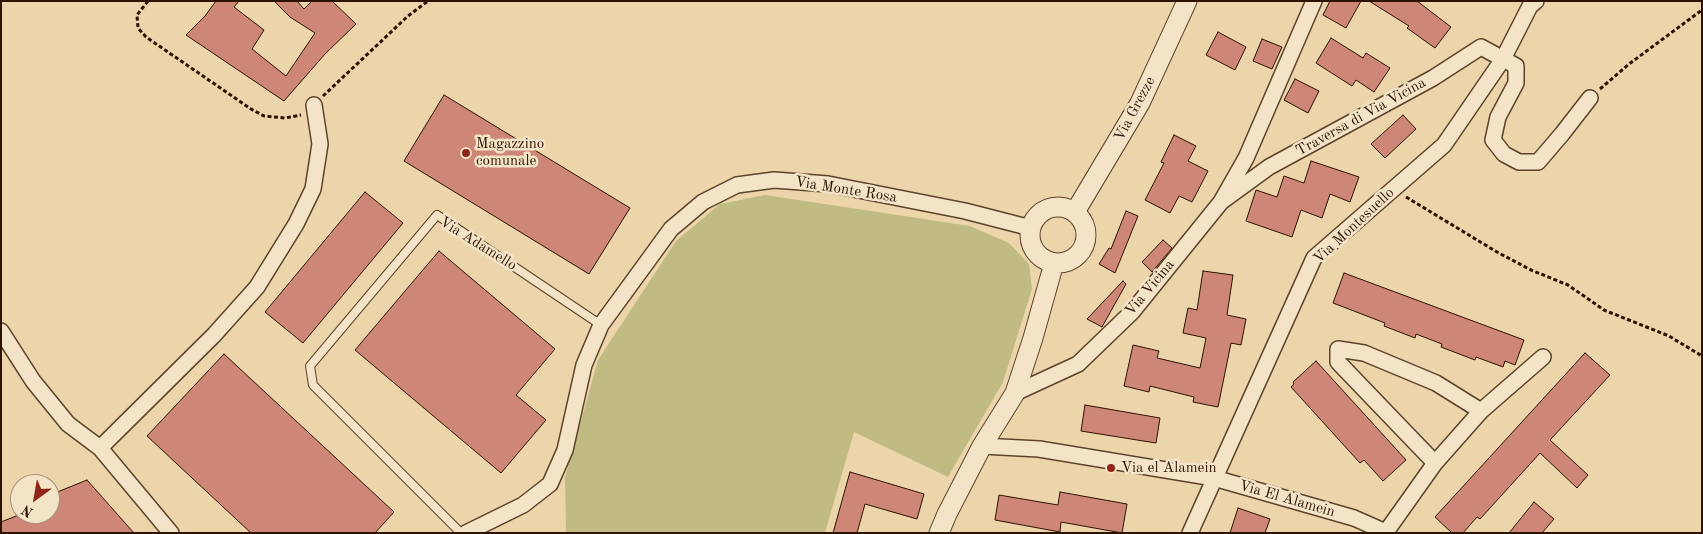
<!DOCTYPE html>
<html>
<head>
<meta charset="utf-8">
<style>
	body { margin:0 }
	#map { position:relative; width:1703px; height:534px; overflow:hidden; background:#ecd5aa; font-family:"Old Standard TT",serif }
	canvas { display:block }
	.frame { position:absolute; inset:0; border:2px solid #2d1200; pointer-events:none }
	.north { position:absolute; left:10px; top:474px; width:50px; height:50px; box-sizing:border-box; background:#f3e4c8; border:1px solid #a49078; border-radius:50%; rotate:212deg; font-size:14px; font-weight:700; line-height:20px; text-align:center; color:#2d1200 }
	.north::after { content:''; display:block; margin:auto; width:18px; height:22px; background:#8f2418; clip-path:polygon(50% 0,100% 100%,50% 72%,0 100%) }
</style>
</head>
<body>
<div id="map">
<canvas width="1703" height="534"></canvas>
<div class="frame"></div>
<div class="north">N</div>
</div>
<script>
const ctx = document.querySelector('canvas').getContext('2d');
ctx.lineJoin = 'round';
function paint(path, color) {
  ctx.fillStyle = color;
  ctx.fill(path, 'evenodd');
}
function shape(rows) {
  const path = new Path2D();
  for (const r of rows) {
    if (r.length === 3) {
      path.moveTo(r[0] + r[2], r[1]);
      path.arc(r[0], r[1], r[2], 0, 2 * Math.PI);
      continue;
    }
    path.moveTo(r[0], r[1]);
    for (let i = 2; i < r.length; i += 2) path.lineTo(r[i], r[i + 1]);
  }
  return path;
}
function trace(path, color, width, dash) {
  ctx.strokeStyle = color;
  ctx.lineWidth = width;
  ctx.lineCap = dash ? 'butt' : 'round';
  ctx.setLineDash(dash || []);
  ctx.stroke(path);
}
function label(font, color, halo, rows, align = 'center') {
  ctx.font = font + ' "Old Standard TT",serif';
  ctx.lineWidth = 5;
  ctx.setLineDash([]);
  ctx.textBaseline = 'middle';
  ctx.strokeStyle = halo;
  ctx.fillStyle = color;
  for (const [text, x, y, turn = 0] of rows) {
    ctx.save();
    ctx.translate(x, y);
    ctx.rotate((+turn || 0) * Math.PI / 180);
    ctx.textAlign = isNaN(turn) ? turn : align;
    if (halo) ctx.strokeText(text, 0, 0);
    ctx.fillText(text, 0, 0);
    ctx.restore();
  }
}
const green = shape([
	[765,195,970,226,1009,243,1029,264,1032,289,1003,382,948,477,854,432,825,533,566,533,565,478,598,360,676,241,720,204]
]);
const building = shape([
	[216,1,239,1,234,7,264,30,252,49,286,76,315,33,290,17,274,1,297,1,304,9,312,1,332,1,356,24,325,54,284,101,186,35,205,16,216,1],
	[1330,1,1361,1,1346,28,1323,15,1330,1],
	[1369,1,1417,1,1451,27,1435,48,1407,28,1409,26,1369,1],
	[1218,32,1246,47,1235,70,1206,55,1218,32],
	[1331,38,1363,58,1366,53,1390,68,1374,92,1356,80,1352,86,1316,63,1331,38],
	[1262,39,1282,47,1272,69,1253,61,1262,39],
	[1295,79,1319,91,1308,113,1284,100,1295,79],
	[444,95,630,208,589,274,404,161,444,95],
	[1403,115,1416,129,1385,158,1371,144,1403,115],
	[1174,135,1196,146,1188,161,1208,171,1192,202,1179,196,1170,213,1145,200,1164,163,1161,162,1174,135],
	[1311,161,1359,177,1350,202,1330,194,1322,218,1301,210,1292,237,1246,221,1256,190,1277,197,1284,176,1304,183,1311,161],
	[365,192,403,223,303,343,265,312,365,192],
	[1126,211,1138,216,1115,273,1099,264,1109,248,1111,249,1126,211],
	[1163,240,1172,248,1152,272,1142,262,1163,240],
	[439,251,555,349,516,395,546,420,501,473,355,350,439,251],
	[1203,271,1233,275,1227,315,1246,319,1241,345,1231,343,1218,407,1193,402,1194,397,1150,386,1149,392,1124,386,1133,345,1159,351,1157,358,1200,368,1206,338,1183,333,1188,308,1197,310,1203,271],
	[1344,273,1524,340,1515,365,1505,361,1503,367,1476,357,1475,360,1441,347,1442,344,1416,334,1415,338,1384,326,1385,323,1333,303,1344,273],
	[1123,281,1126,284,1102,327,1087,319,1123,281],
	[1585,353,1610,375,1550,440,1588,475,1577,488,1540,453,1480,519,1477,517,1463,533,1452,533,1435,517,1585,353],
	[224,354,394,512,375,533,251,533,147,436,224,354],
	[1316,361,1406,460,1383,481,1364,460,1360,463,1291,387,1294,384,1293,382,1316,361],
	[1085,405,1160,418,1156,443,1081,431,1085,405],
	[850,472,924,494,917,519,865,504,857,533,833,533,850,472],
	[87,480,134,533,1,533,1,522,21,514,50,514,50,495,87,480],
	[1060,492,1127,504,1122,533,1061,522,1060,532,995,520,999,495,1058,505,1060,492],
	[1534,502,1554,519,1542,533,1509,533,1534,502],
	[1238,508,1270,519,1265,533,1230,533,1238,508]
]);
const path = shape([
	[148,1,137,15,138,28,146,37,251,109,264,116,285,118,301,115],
	[1600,89,1629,64,1702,10],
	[323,96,408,16,428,1],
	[1406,197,1497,252,1531,270,1568,285,1604,310,1669,336,1702,356]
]);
const service = shape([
	[461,533,313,385,310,366,437,215,601,325]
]);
const minor = shape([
	[1221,202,1269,167,1433,78,1481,47,1516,66,1516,83,1498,117,1493,140,1504,154,1519,162,1538,162,1562,134,1590,98],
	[1,331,33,381,68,424,100,448,171,533],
	[1015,393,1078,364,1132,312,1221,202,1246,158,1314,1],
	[982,446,1039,449,1214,478,1354,518,1388,533],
	[100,448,214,335,257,287,296,224,313,189,320,144,314,105],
	[1435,463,1338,362,1338,349,1364,353,1436,383,1481,411],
	[1386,532,1435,463,1481,411,1543,357],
	[466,533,523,505,550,484,565,450,584,365,601,325,671,229,703,202,737,185,774,180,828,184,965,211,1031,228],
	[1190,533,1314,258,1444,145,1503,59,1530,6,1536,1]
]);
const tertiary = shape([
	[1058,235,28],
	[1075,212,1140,103,1187,1],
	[939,533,947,514,982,446,1015,393,1033,338,1054,263]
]);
const markers = [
	[466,153,5,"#8f2418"],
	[1111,468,5,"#8f2418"]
];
const streetNames = [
	["Via Grezze",1135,109,-62],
	["Traversa di Via Vicina",1361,117,-29],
	["Via Monte Rosa",846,190,9],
	["Via Montesuello",1354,226,-43],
	["Via Adamello",478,244,32],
	["Via Vicina",1150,288,-50],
	["Via El Alamein",1287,499,16]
];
const poiNames = [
	["Magazzino",476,144],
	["comunale",476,161],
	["Via el Alamein",1121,468]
];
paint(green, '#c0bb83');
paint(building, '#ce8677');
trace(building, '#2d1200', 1);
trace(service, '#5d432a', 10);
trace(minor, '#5d432a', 18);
trace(tertiary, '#5d432a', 21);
trace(path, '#2d1200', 3, [4, 2.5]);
trace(service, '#f3e4c8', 8);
trace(minor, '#f3e4c8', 15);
trace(tertiary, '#f3e4c8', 19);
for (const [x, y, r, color] of markers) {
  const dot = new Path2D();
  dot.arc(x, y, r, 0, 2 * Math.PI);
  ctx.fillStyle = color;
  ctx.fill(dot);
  trace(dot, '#f3e4c8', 2);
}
label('15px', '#2d1200', '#f3e4c8', streetNames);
label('15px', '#2d1200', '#f3e4c8', poiNames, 'left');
</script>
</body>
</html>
